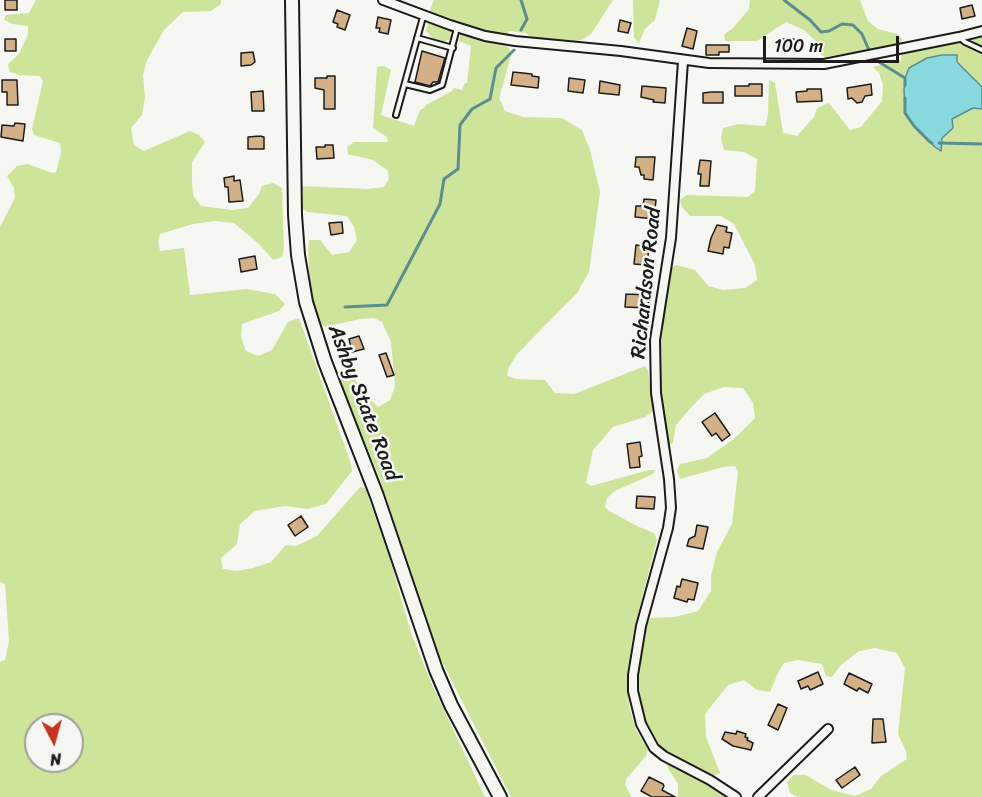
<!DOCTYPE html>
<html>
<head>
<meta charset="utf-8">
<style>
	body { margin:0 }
	#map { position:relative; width:982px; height:797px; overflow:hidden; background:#f6f6f2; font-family:Sriracha,sans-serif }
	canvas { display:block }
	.north { position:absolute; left:24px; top:713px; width:60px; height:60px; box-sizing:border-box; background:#f6f6f2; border:2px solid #9f9f9c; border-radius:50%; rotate:174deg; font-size:16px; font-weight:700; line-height:24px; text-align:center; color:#1c1c1c }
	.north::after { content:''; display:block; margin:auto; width:21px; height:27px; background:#c8321e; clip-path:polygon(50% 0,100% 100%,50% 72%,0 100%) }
	.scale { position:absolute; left:763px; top:36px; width:136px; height:27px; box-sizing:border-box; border:3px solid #1c1c1c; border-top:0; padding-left:8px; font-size:18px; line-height:21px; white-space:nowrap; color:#1c1c1c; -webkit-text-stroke:4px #f6f6f2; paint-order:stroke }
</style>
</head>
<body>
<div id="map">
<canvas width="982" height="797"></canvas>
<div class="north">N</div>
<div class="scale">100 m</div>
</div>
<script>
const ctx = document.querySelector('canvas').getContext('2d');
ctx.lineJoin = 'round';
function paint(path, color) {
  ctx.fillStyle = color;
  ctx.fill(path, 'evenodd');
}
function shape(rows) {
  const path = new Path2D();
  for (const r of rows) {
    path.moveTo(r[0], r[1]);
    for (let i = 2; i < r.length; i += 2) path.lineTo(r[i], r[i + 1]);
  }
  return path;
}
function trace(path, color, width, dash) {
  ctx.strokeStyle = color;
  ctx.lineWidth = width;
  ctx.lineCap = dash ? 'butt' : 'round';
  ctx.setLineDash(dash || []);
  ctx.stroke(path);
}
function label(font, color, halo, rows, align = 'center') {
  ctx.font = font + ' Sriracha,sans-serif';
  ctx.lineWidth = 5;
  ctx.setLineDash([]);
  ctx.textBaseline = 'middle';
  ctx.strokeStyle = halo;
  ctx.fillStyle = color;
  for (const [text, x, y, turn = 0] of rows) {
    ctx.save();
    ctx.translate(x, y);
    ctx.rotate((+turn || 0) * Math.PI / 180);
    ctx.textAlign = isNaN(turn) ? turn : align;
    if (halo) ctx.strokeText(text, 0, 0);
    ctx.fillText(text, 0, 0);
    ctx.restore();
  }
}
const green = shape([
	[36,0,221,0,221,4,211,11,183,12,164,30,147,60,143,75,145,97,142,115,131,128,134,145,144,151,190,131,199,135,205,142,192,162,192,180,193,195,201,206,232,210,248,208,259,194,262,186,273,183,282,188,284,249,282,257,273,260,259,244,234,223,215,221,193,224,160,234,158,241,160,251,184,248,190,295,247,289,275,294,285,304,279,311,242,324,241,338,246,351,258,356,272,350,288,322,299,318,351,464,352,471,326,504,308,509,285,506,255,511,240,524,237,544,221,558,223,569,237,571,253,568,271,562,286,545,296,546,317,536,360,487,365,488,388,552,411,633,433,687,485,797,0,797,0,662,5,660,9,641,5,584,0,582,0,227,15,198,14,188,7,176,17,166,28,164,52,173,56,172,61,153,60,143,34,135,32,129,43,81,40,76,19,75,10,72,8,64,19,54,28,34,28,26,13,24,4,20,6,15,29,13],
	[36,725,72,725,72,761,36,761],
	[434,0,613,0,591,34,582,40,574,41,530,37,526,33,509,31,507,35,480,30,432,13,430,10],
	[633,0,660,0,655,20,645,29,639,43,634,38],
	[750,0,860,0,868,21,878,29,897,34,903,40,899,44,825,57,819,53,818,43,804,30,786,22,757,41,725,41,724,35,734,27,749,9],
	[428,23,451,31,450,39,443,42,432,38,426,31],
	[460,34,506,46,509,48,511,56,499,98,505,111,523,117,562,118,582,130,590,150,600,192,589,272,577,293,517,354,509,367,507,376,517,379,545,380,555,393,574,394,645,366,648,370,653,411,645,417,613,427,593,450,586,483,591,486,649,470,656,470,653,474,615,491,607,498,605,507,609,511,637,526,654,533,657,540,634,629,627,673,629,707,636,730,648,749,646,756,627,778,625,784,631,797,511,797,437,652,380,479,343,389,340,377,344,374,352,374,364,394,378,407,390,400,395,386,391,342,382,322,374,318,360,319,325,327,322,325,310,289,308,249,309,240,320,240,332,255,349,252,357,240,354,227,347,216,307,212,297,204,299,186,368,189,384,187,389,179,388,171,373,160,348,154,347,147,354,142,388,142,387,137,373,128,377,67,384,66,391,70,381,115,414,126,420,110,424,108,426,105,452,91,454,88,462,90,465,83,467,83,471,46,459,41],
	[982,36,982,797,798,797,790,793,787,782,793,775,806,775,831,790,855,796,871,789,881,776,907,759,906,751,898,734,905,668,897,653,875,648,859,651,840,666,832,677,826,676,822,664,798,660,784,663,778,673,770,692,757,690,744,680,728,685,705,714,706,737,720,773,713,776,707,774,659,747,654,736,647,730,638,706,635,685,638,660,645,626,651,618,675,617,698,611,711,591,711,575,717,552,732,524,738,472,735,466,723,467,680,479,677,471,680,464,707,458,734,439,755,418,753,403,743,388,724,387,704,394,687,412,676,425,673,443,669,445,662,395,658,347,671,267,677,265,695,270,708,286,723,290,745,288,757,280,755,265,734,224,721,216,690,216,682,207,680,200,686,195,748,197,755,191,757,159,744,152,724,150,721,138,723,128,738,124,765,126,768,114,769,80,775,83,783,133,797,136,814,117,817,108,829,103,850,130,861,127,882,101,883,85,879,73,873,67,901,60,902,53,906,51,949,43,960,43,966,46,972,43,973,38],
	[667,764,713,785,727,797,678,797,678,784,668,768]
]);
const water = shape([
	[942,55,957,55,957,62,982,87,982,109,973,108,952,119,953,128,942,138,941,151,935,147,914,126,905,113,904,90,905,78,909,68,927,58,942,55]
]);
const stream = shape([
	[521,0,527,19,521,30],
	[784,0,810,20,821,32,829,31,842,24,853,25,862,34,868,48,879,62,905,78,905,85],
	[905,98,905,113,914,126,930,142,932,143],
	[939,143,982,144],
	[345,307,387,305,440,204,444,179,458,169,460,125,472,109,490,99,496,68,514,50]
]);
const building = shape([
	[5,0,17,0,17,10,5,10,5,0],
	[972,5,975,16,962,19,960,8,972,5],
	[337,10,350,15,345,30,337,27,338,24,333,22,337,10],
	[378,17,391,20,388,34,379,32,380,28,376,28,378,17],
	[620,20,631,23,628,33,618,31,620,20],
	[687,28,697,31,693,49,682,46,687,28],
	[5,39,16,39,16,51,5,51,5,39],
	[783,39,794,39,795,50,783,51,783,39],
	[706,45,729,45,729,52,719,52,719,55,706,55,706,45],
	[422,51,445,58,438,82,433,82,430,86,415,82,422,51],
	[253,52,255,62,251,65,241,66,241,53,253,52],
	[513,72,532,74,532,76,539,77,538,88,511,85,513,72],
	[327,76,335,76,335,109,324,109,324,90,315,88,315,78,327,78,327,76],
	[569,78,585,80,583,93,568,91,569,78],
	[2,80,17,80,18,105,7,105,7,92,2,92,2,80],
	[600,81,620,85,619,95,599,93,600,81],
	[749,84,762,84,762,96,735,96,735,86,749,86,749,84],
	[871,84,872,95,865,96,862,102,857,103,852,98,848,99,847,88,871,84],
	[642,86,666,88,665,103,653,102,654,100,641,97,642,86],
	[807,89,821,89,822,101,797,102,796,92,807,91,807,89],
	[263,91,264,111,252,111,251,92,263,91],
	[711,92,723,92,723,103,703,103,703,93,711,92],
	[15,123,25,124,23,141,1,137,2,125,14,126,15,123],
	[260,136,264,137,264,149,248,149,248,137,260,136],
	[325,145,333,145,334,158,317,159,316,147,325,147,325,145],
	[636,157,655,157,653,180,644,179,644,175,641,175,639,167,635,167,636,157],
	[700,160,711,161,709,186,700,186,701,174,698,174,700,160],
	[234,176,234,181,240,180,243,201,229,202,228,187,225,187,224,178,234,176],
	[644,199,656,200,654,219,635,217,636,206,643,206,644,199],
	[342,222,343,233,331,235,329,223,342,222],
	[717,225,727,227,726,232,732,233,729,248,724,247,723,254,708,251,711,238,717,225],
	[636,245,649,247,647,265,634,264,636,245],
	[255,256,257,269,241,272,239,259,255,256],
	[626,294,649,295,648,308,625,307,626,294],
	[359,336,364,349,352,352,349,339,359,336],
	[386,353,394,375,387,377,379,355,386,353],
	[715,413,730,435,722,441,716,433,712,436,702,422,715,413],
	[640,442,642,456,639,457,640,467,630,468,627,444,640,442],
	[637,496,655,497,654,509,636,508,637,496],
	[301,516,308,527,295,536,288,525,301,516],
	[697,525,708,527,703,549,687,546,689,539,695,536,697,525],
	[682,579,698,583,694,600,688,599,687,602,674,598,677,586,680,587,682,579],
	[818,672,823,684,810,690,808,686,801,689,798,681,818,672],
	[849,673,872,684,868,693,859,688,857,691,844,684,849,673],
	[778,704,787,708,778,730,768,725,778,704],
	[873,719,883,719,886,742,872,743,873,719],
	[737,731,746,734,745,737,748,738,747,740,753,743,751,750,733,746,722,739,725,732,736,734,737,731],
	[855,767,860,775,842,788,836,780,855,767],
	[649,777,663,784,664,786,662,790,675,797,652,797,641,791,649,777]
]);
const service = shape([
	[959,37,965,42,982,50],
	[417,38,453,48],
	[405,84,430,90,442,85,457,28],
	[396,115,423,17]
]);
const minor = shape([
	[383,0,450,25,485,36,515,41,621,51,709,63,824,64,959,37,982,31],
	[683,61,671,238,655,340,656,393,669,479,671,508,668,528,641,626,633,675,633,691,641,724,654,748,664,756,710,780,736,797],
	[758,797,828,729]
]);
const primary = shape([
	[292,0,295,215,298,255,306,302,325,362,377,496,436,670,451,705,500,797]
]);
const streetNames = [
	["Richardson Road",647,283,-84],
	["Ashby State Road",363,403,69]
];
paint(green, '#cde49a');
paint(water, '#88d9de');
trace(water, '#5d8d90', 1.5);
trace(stream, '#5d8d90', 3);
paint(building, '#d3b085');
trace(building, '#1c1c1c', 1.5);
trace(service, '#1c1c1c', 8);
trace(minor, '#1c1c1c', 12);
trace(primary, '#1c1c1c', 16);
trace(service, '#f6f6f2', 4);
trace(minor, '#f6f6f2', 8);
trace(primary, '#f6f6f2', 12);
label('21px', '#1c1c1c', '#f6f6f2', streetNames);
</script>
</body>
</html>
